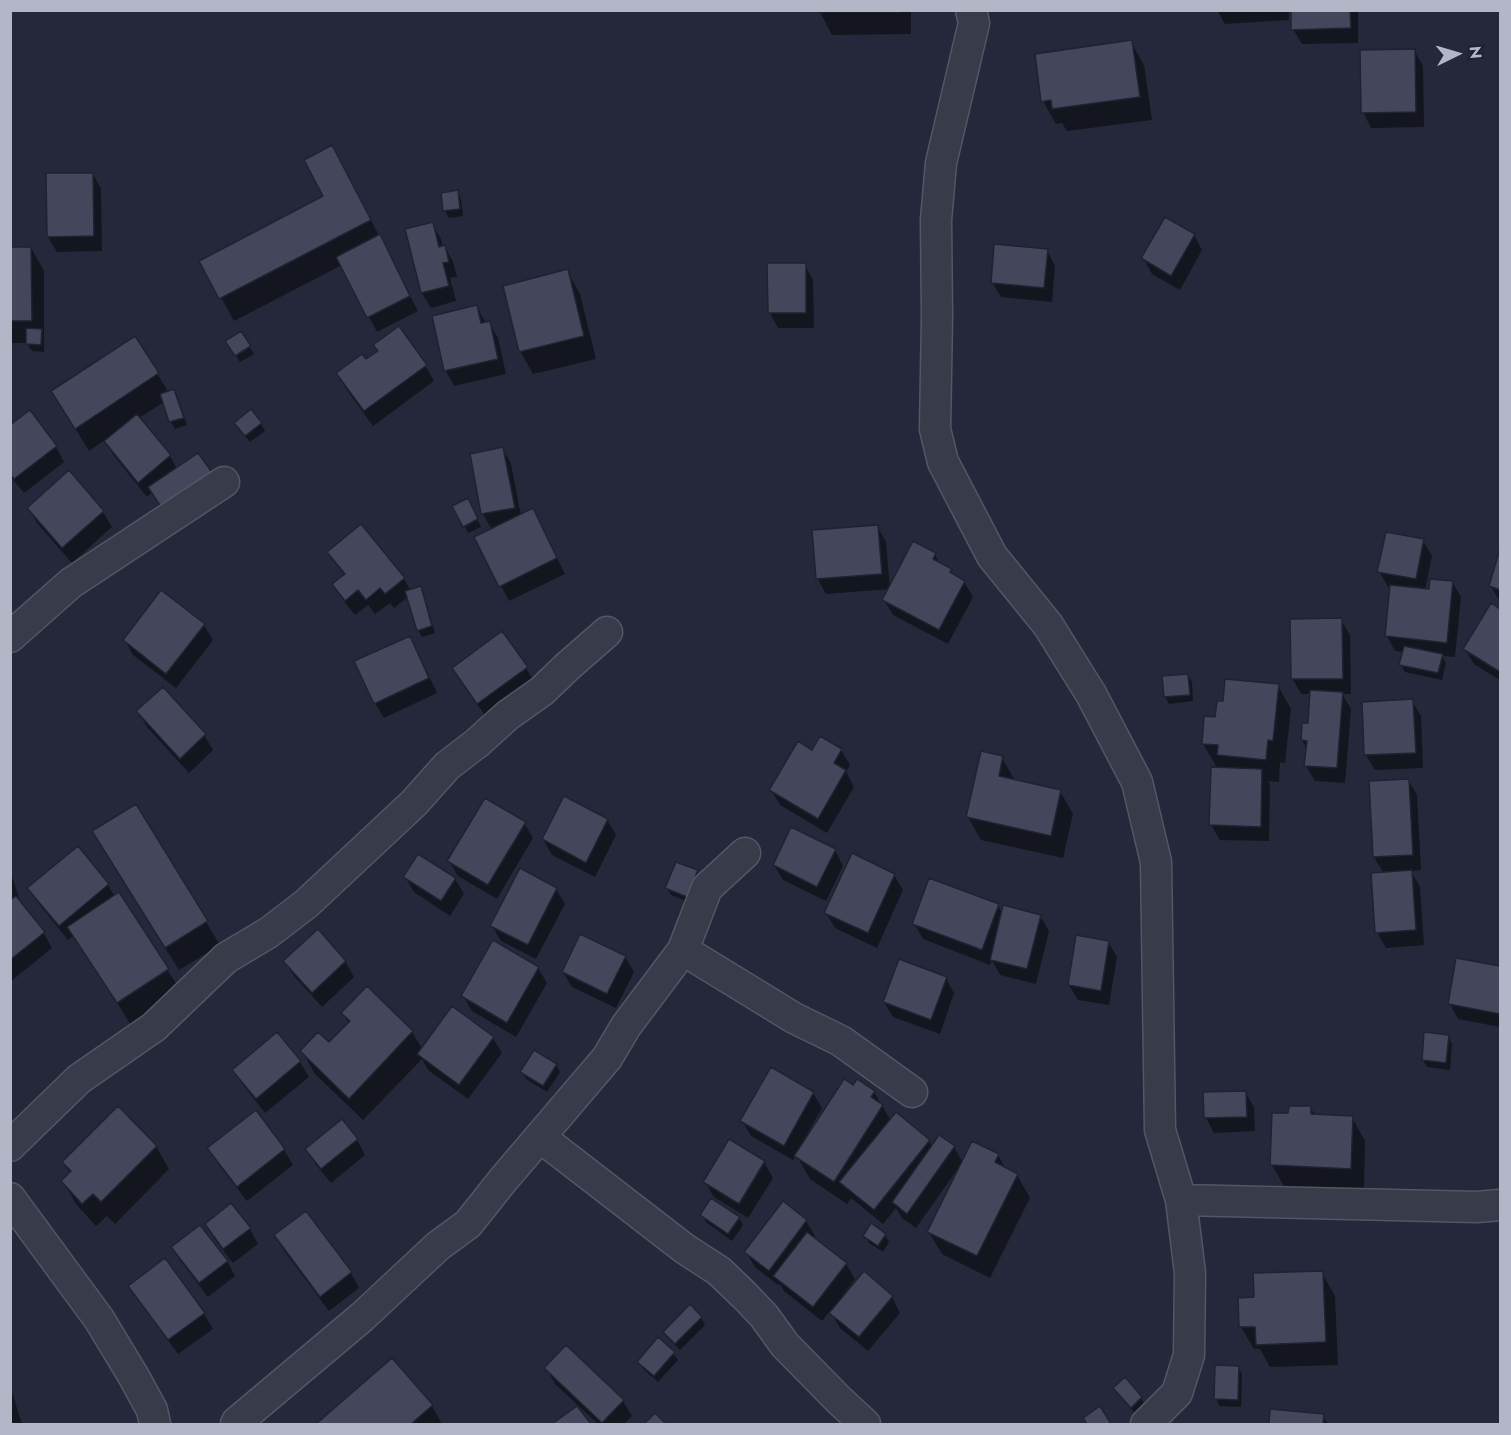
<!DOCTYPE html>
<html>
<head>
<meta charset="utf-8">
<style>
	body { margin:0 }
	#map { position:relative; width:1511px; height:1435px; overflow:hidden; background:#24283a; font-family:Jost,sans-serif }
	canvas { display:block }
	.frame { position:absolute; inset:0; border:12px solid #b3b6c6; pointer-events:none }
	.north { position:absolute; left:1427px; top:24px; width:60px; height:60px; -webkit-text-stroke:4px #1d202f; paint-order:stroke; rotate:85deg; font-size:16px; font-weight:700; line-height:24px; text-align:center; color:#b3b6c6 }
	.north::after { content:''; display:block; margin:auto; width:21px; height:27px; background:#b3b6c6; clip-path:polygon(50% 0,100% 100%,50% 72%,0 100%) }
</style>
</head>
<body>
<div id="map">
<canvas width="1511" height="1435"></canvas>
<div class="frame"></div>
<div class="north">N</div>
</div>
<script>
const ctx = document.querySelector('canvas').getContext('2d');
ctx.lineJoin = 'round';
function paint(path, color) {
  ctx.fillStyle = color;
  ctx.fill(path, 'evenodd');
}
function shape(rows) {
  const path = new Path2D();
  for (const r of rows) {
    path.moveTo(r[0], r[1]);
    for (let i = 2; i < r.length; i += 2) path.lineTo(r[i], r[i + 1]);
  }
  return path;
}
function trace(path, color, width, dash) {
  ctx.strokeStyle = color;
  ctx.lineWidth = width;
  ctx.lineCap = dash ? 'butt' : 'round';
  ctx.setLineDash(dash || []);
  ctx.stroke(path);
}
const shadow = shape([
	[819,10,911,10,911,34,832,35],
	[1217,10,1289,10,1289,20,1225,24],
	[1292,10,1358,10,1358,43,1302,44,1293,29],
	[1131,42,1144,65,1152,120,1067,131,1062,123,1056,124,1043,101],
	[1414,50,1423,66,1424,127,1371,128,1363,112],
	[345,170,418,311,377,332,342,265,234,321,201,261,325,197],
	[93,174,101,189,102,251,57,252,48,237],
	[457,192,461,199,463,216,449,218,445,211,442,194],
	[432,224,441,239,443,247,445,247,453,262,457,277,450,278,456,301,431,308,422,293],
	[1194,235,1202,250,1180,290,1152,274,1143,258],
	[10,248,31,248,44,271,44,352,32,351,27,343,10,343],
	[1047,250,1055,266,1052,302,1001,297,992,282],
	[805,265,813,280,814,328,778,328,770,313],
	[567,271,580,294,596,359,533,374,520,351],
	[477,307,486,323,489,323,498,338,506,374,454,386,446,371],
	[241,333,254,354,240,362,227,342],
	[135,338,169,393,174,391,178,398,187,425,175,429,171,422,164,402,139,418,170,456,177,469,147,497,114,456,105,440,89,451,53,392],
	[365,362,425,365,434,381,373,426,346,389,338,374],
	[261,424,265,431,250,442,240,430],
	[10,427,56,447,64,462,24,493,10,476],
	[503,449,511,464,521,516,533,510,565,574,509,601,476,538,492,530,483,514,471,456],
	[69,472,103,512,112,527,72,563,37,523,28,508],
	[454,506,471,507,481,527,468,533],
	[361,526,404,579,411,591,420,588,424,595,435,633,422,637,418,630,408,597,394,608,390,603,375,614,368,605,355,615,343,600,334,584,345,576,329,552],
	[877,526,886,542,890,589,935,555,940,564,951,570,954,576,964,582,973,597,948,644,893,615,884,600,890,589,826,594,818,579,814,531],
	[1423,541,1432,556,1425,590,1430,590,1452,582,1461,597,1455,657,1442,656,1446,663,1442,680,1405,672,1401,665,1404,652,1395,651,1387,636,1392,587,1388,587,1379,571],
	[1500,554,1500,602,1491,586],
	[1492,605,1500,610,1500,680,1474,664,1465,649],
	[1341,620,1350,635,1351,694,1342,694,1351,709,1345,783,1315,781,1306,766,1307,749,1302,740,1309,724,1311,694,1301,694,1292,678],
	[204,625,213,640,176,688,133,655,125,640],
	[409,638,418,653,437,693,384,718,375,703],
	[454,668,526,668,535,683,487,718,462,683],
	[1188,675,1192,682,1193,701,1169,704,1165,696],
	[1278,686,1291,709,1285,763,1280,762,1279,782,1268,781,1270,785,1269,841,1220,840,1211,825,1218,769,1203,744,1224,703],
	[1412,701,1421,716,1423,768,1375,770,1366,755],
	[138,712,204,735,213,750,189,773,147,727],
	[841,750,850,765,846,772,854,787,827,833,780,805,771,790,812,752],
	[1002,758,1016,782,1060,791,1073,814,1063,858,981,840,968,817],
	[1408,780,1417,795,1421,870,1411,871,1420,887,1424,945,1386,948,1377,932,1384,874,1374,857],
	[135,806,220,945,179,970,107,854],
	[607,820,616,835,595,877,552,855,543,839],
	[524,823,533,838,497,899,458,876,449,861],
	[835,850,843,866,826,901,783,880,774,865],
	[10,870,21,904,43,932,52,948,10,982],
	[697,872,701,879,691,903,671,895,667,888],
	[894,875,903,890,877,948,835,928,826,913],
	[405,877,455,879,464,894,450,916,414,892],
	[108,885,115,897,167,969,181,992,131,1025,74,935,68,940,38,903,29,888],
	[556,889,565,904,536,959,501,941,492,926],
	[998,906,1003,914,1040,916,1049,931,1036,984,1000,975,992,960,990,965,923,939,914,923],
	[1108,942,1117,957,1109,1005,1078,1000,1069,985],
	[625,957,634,972,616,1008,572,987,563,972],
	[1457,960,1500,968,1500,1027,1458,1019,1450,1004],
	[285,961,345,961,354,977,322,1007,294,976],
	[538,968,547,983,516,1037,472,1011,463,996],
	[946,978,954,993,940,1034,893,1017,884,1002],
	[343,1013,412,1032,423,1050,493,1038,502,1053,468,1099,428,1070,422,1059,363,1120,315,1074,302,1051,329,1045,349,1024],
	[1448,1036,1452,1044,1450,1070,1427,1067,1423,1060],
	[300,1062,309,1077,265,1113,243,1085,234,1070],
	[556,1065,560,1072,547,1092,526,1079,522,1072],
	[853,1087,874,1092,891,1121,929,1141,932,1147,954,1147,963,1163,998,1155,1006,1170,1017,1175,1030,1198,990,1278,942,1254,929,1232,959,1171,957,1170,916,1228,902,1218,896,1208,883,1224,851,1198,847,1204,810,1179,796,1155,793,1160,751,1136,742,1121,813,1093,822,1108,807,1134,810,1136],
	[1245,1092,1254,1107,1255,1131,1214,1133,1206,1118],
	[1311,1108,1315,1116,1352,1118,1365,1141,1364,1191,1285,1188,1272,1165,1290,1115],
	[357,1140,365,1155,331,1183,316,1165,307,1150],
	[156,1146,169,1169,115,1224,107,1216,96,1226,76,1204,63,1181,70,1174,64,1162],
	[209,1149,284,1150,293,1165,247,1201,218,1164],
	[764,1162,773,1178,748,1218,714,1197,705,1182],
	[305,1213,351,1273,359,1288,329,1311,284,1251,276,1236],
	[702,1215,739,1218,743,1225,732,1241,706,1222],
	[806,1221,815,1236,813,1238,846,1264,855,1279,842,1296,844,1297,892,1297,900,1313,868,1351,840,1328,830,1311,822,1321,784,1291,779,1283,778,1285,755,1267,746,1252],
	[207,1225,250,1229,258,1244,233,1263,215,1240],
	[885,1235,889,1242,883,1252,869,1243,865,1236],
	[173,1248,227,1261,235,1276,208,1297,182,1263],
	[1322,1273,1335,1296,1338,1365,1270,1367,1260,1349,1254,1349,1241,1327,1256,1299],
	[130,1286,204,1314,213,1329,178,1354,139,1301],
	[701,1318,705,1325,680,1350,669,1339,665,1332],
	[566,1347,623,1401,632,1416,624,1424,598,1424,555,1384,546,1368],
	[673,1353,678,1360,658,1382,643,1369,639,1362],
	[391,1360,432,1406,442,1424,319,1424],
	[1238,1367,1242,1374,1241,1407,1220,1406,1216,1399],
	[1124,1379,1141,1398,1145,1405,1136,1414,1119,1395,1115,1388],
	[10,1390,12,1392,22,1424,10,1424],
	[1271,1411,1323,1416,1328,1424,1270,1424]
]);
const building = shape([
	[817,10,899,10,899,12,817,12,817,10],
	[1291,10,1350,10,1351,28,1291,30,1291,10],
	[1132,40,1140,97,1052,109,1051,100,1041,102,1035,54,1132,40],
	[1415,49,1416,112,1361,113,1360,50,1415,49],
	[332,145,371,220,219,299,199,261,323,196,304,160,332,145],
	[46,173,93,173,94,236,47,237,46,173],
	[458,190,460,209,443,211,441,193,458,190],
	[1165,217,1195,234,1171,276,1141,258,1165,217],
	[433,222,439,247,445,245,449,262,443,263,449,286,421,293,405,229,433,222],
	[380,234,410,296,367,318,336,257,380,234],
	[994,244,1048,249,1044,288,991,283,994,244],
	[10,247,31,247,32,321,10,321,10,247],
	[767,263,806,263,806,313,768,313,767,263],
	[568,269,584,336,519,352,503,286,568,269],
	[477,305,481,323,490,321,498,359,444,371,432,316,477,305],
	[399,326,427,365,364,411,336,373,362,354,366,359,378,351,373,345,399,326],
	[26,328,42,329,41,345,26,344,26,328],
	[241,331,251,346,235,356,225,341,241,331],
	[135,336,159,373,75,429,51,391,135,336],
	[174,389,184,418,169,422,160,394,174,389],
	[251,409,262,423,245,436,234,423,251,409],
	[30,410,57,446,14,479,10,474,10,425,30,410],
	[137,414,171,455,138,483,104,441,137,414],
	[503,447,515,508,481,514,470,454,503,447],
	[198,453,214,475,163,510,148,487,198,453],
	[69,470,104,511,62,548,27,508,69,470],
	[468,498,478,519,463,527,452,506,468,498],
	[533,508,557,558,499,587,474,537,533,508],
	[361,524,405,578,385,594,380,588,366,600,358,590,345,601,332,584,345,574,327,552,361,524],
	[878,525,882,574,816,579,812,530,878,525],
	[1386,532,1424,539,1416,579,1377,572,1386,532],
	[913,541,936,553,933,559,952,569,950,572,965,581,939,630,882,600,913,541],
	[1500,549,1500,590,1489,586,1500,549],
	[1430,579,1453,581,1447,643,1385,636,1390,585,1429,589,1430,579],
	[421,586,432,626,417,631,405,591,421,586],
	[161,590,205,624,166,674,123,640,161,590],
	[1491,603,1500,609,1500,672,1463,649,1491,603],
	[1342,618,1343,679,1291,679,1290,619,1342,618],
	[502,631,528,667,477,704,452,668,502,631],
	[410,636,429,678,374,704,354,661,410,636],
	[1404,646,1443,654,1438,673,1399,665,1404,646],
	[1188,674,1190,695,1164,697,1162,676,1188,674],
	[1225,679,1279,684,1273,741,1268,740,1266,760,1217,755,1218,745,1202,744,1204,716,1215,717,1217,701,1223,701,1225,679],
	[163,687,206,734,180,759,136,711,163,687],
	[1310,690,1343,692,1337,768,1304,766,1307,741,1301,740,1302,723,1308,723,1310,690],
	[1413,699,1416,753,1364,755,1362,702,1413,699],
	[820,736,842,749,834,763,846,770,818,819,769,790,798,741,812,750,820,736],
	[981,751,1003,756,999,776,1061,790,1051,836,966,817,981,751],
	[1211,767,1262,769,1261,827,1209,825,1211,767],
	[1409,779,1413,855,1373,857,1369,781,1409,779],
	[564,796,608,819,586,863,542,839,564,796],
	[485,798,526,822,488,885,447,861,485,798],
	[136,804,208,921,165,948,92,831,136,804],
	[791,827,836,849,817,887,773,865,791,827],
	[78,846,109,884,59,926,27,888,78,846],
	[852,853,895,874,868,933,824,913,852,853],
	[418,854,456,878,441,901,403,877,418,854],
	[676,862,698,870,687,897,665,888,676,862],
	[520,868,557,888,528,945,490,926,520,868],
	[1412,870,1416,930,1375,933,1371,873,1412,870],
	[929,878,999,904,982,950,912,924,929,878],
	[119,892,169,969,117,1003,67,927,119,892],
	[16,896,45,932,10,960,10,900,16,896],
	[1003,905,1041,915,1027,969,990,960,1003,905],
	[318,929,346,961,312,993,283,961,318,929],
	[580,934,626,956,607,994,562,972,580,934],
	[1076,935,1109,941,1101,991,1068,985,1076,935],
	[493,940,539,967,507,1023,461,996,493,940],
	[1456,958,1500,966,1500,1014,1448,1004,1456,958],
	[899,959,947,977,931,1020,883,1002,899,959],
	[367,986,413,1031,349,1099,300,1051,318,1032,329,1042,350,1021,341,1013,367,986],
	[452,1006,494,1037,459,1085,417,1054,452,1006],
	[277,1032,301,1061,256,1099,232,1070,277,1032],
	[1424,1032,1449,1035,1446,1063,1422,1060,1424,1032],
	[534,1050,557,1064,543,1086,520,1072,534,1050],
	[771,1067,814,1092,784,1146,740,1121,771,1067],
	[844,1079,853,1085,857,1079,875,1091,871,1097,883,1105,834,1182,794,1156,844,1079],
	[1246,1091,1247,1117,1204,1118,1203,1092,1246,1091],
	[118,1106,157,1146,101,1202,93,1194,82,1204,61,1181,71,1171,62,1162,118,1106],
	[1289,1106,1311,1106,1311,1114,1353,1116,1351,1169,1270,1165,1272,1113,1288,1113,1289,1106],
	[256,1110,285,1149,237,1187,207,1148,256,1110],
	[896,1112,930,1140,874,1210,839,1182,896,1112],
	[342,1119,358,1139,321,1169,305,1149,342,1119],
	[939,1135,955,1146,907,1214,892,1202,939,1135],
	[729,1139,765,1161,739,1204,703,1182,729,1139],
	[972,1141,999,1154,995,1162,1018,1174,977,1256,927,1232,972,1141],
	[711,1198,740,1217,728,1234,700,1215,711,1198],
	[783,1201,807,1220,769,1271,744,1252,783,1201],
	[231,1203,251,1228,223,1249,205,1224,231,1203],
	[306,1211,352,1272,320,1297,274,1235,306,1211],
	[871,1223,886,1234,878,1246,863,1236,871,1223],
	[200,1225,228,1261,199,1283,171,1247,200,1225],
	[807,1232,847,1263,813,1307,773,1276,807,1232],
	[165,1258,205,1313,168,1340,128,1286,165,1258],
	[864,1271,893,1296,859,1337,829,1313,864,1271],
	[1323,1271,1326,1342,1256,1345,1255,1327,1239,1327,1238,1298,1254,1297,1253,1273,1323,1271],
	[690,1304,702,1317,675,1344,663,1332,690,1304],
	[658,1337,675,1352,654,1376,637,1362,658,1337],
	[566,1345,624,1400,602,1423,544,1368,566,1345],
	[392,1358,433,1405,411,1424,316,1424,392,1358],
	[1215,1365,1239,1366,1238,1400,1214,1399,1215,1365],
	[1125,1377,1142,1397,1131,1408,1113,1388,1125,1377],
	[577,1406,591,1424,552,1424,577,1406],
	[1100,1406,1111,1424,1087,1424,1083,1418,1100,1406],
	[1270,1409,1324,1414,1323,1424,1269,1424,1270,1409],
	[655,1413,666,1424,644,1424,655,1413]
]);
const minor = shape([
	[971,10,974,23,941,163,936,220,937,317,935,429,943,462,992,556,1048,625,1091,694,1137,782,1156,862,1160,1130,1181,1200,1190,1273,1189,1355,1177,1393,1146,1424],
	[10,637,71,583,224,482],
	[683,950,794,1018,841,1041,912,1092],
	[540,1137,685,1249,719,1271,745,1296,764,1316,785,1345,839,1400,865,1424],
	[10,1146,79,1079,154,1027,226,958,268,933,306,904,414,803,447,766,477,743,508,715,542,691,568,666,607,632],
	[10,1198,99,1319,134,1377,152,1410,155,1424],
	[1181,1200,1477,1207,1500,1205],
	[236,1424,237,1422,362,1317,438,1246,468,1224,503,1180,607,1058,626,1026,683,950,707,888,745,853]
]);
paint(shadow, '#0007');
paint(building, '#44475b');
trace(building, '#1f2231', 1.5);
trace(minor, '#535665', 33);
trace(minor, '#383b4a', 30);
</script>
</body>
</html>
